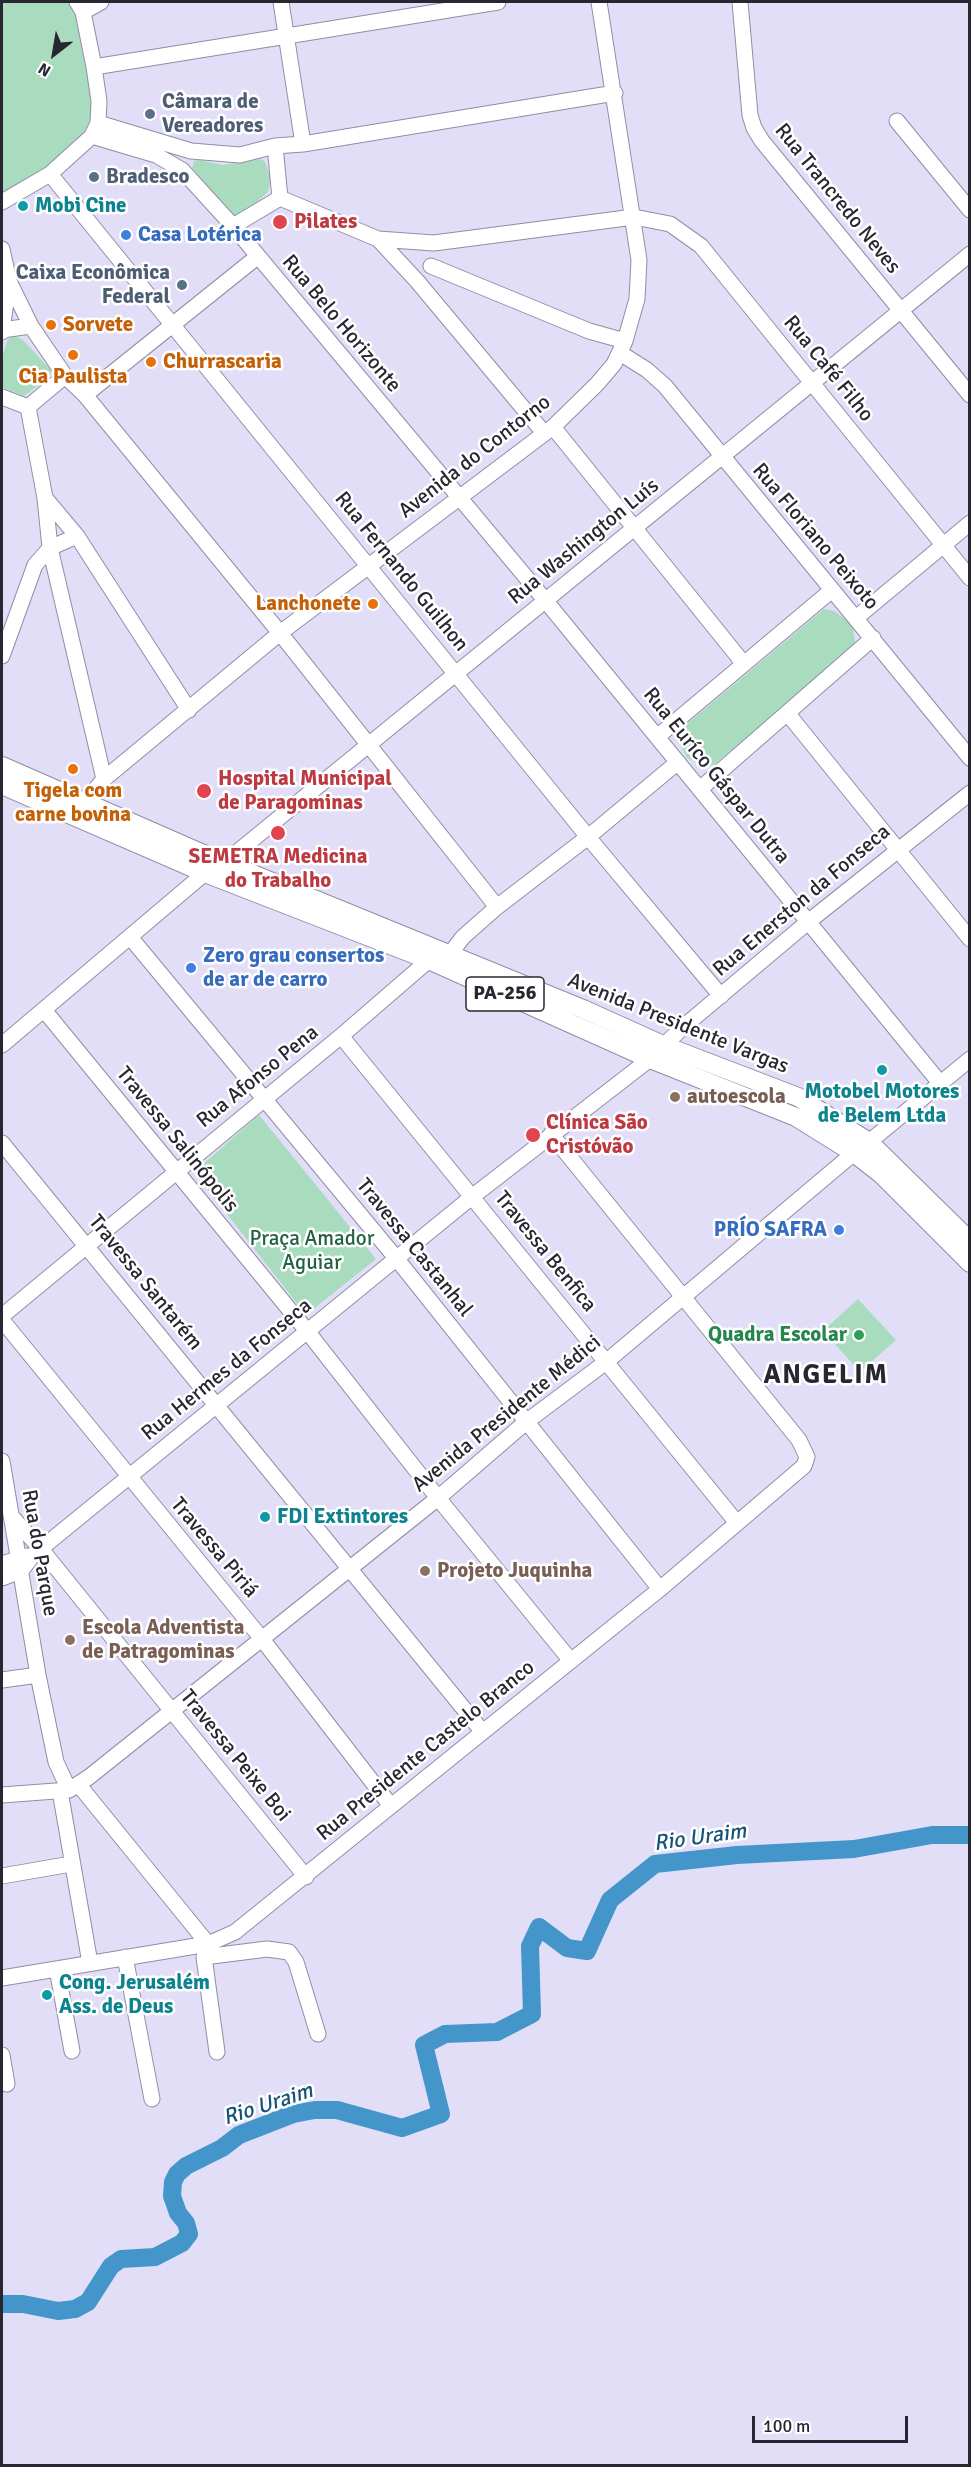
<!DOCTYPE html>
<html>
<head>
<meta charset="utf-8">
<style>
	body { margin:0 }
	#map { position:relative; width:971px; height:2467px; overflow:hidden; background:#e2def8; font-family:Signika,sans-serif }
	canvas { display:block }
	.frame { position:absolute; inset:0; border:3px solid #282630; pointer-events:none }
	.north { position:absolute; left:24px; top:24px; width:60px; height:60px; -webkit-text-stroke:4px #fff; paint-order:stroke; rotate:211deg; font-size:16px; font-weight:700; line-height:24px; text-align:center; color:#282630 }
	.north::after { content:''; display:block; margin:auto; width:21px; height:27px; background:#282630; clip-path:polygon(50% 0,100% 100%,50% 72%,0 100%) }
	.scale { position:absolute; left:752px; top:2416px; width:156px; height:27px; box-sizing:border-box; border:3px solid #282630; border-top:0; padding-left:8px; font-size:18px; line-height:21px; white-space:nowrap; color:#282630; -webkit-text-stroke:4px #fff; paint-order:stroke }
</style>
</head>
<body>
<div id="map">
<canvas width="971" height="2467"></canvas>
<div class="frame"></div>
<div class="north">N</div>
<div class="scale">100 m</div>
</div>
<script>
const ctx = document.querySelector('canvas').getContext('2d');
ctx.lineJoin = 'round';
function paint(path, color) {
  ctx.fillStyle = color;
  ctx.fill(path, 'evenodd');
}
function shape(rows) {
  const path = new Path2D();
  for (const r of rows) {
    path.moveTo(r[0], r[1]);
    for (let i = 2; i < r.length; i += 2) path.lineTo(r[i], r[i + 1]);
  }
  return path;
}
function trace(path, color, width, dash) {
  ctx.strokeStyle = color;
  ctx.lineWidth = width;
  ctx.lineCap = dash ? 'butt' : 'round';
  ctx.setLineDash(dash || []);
  ctx.stroke(path);
}
function label(font, color, halo, rows, align = 'center') {
  ctx.font = font + ' Signika,sans-serif';
  ctx.lineWidth = 5;
  ctx.setLineDash([]);
  ctx.textBaseline = 'middle';
  ctx.strokeStyle = halo;
  ctx.fillStyle = color;
  for (const [text, x, y, turn = 0] of rows) {
    ctx.save();
    ctx.translate(x, y);
    ctx.rotate((+turn || 0) * Math.PI / 180);
    ctx.textAlign = isNaN(turn) ? turn : align;
    if (halo) ctx.strokeText(text, 0, 0);
    ctx.fillText(text, 0, 0);
    ctx.restore();
  }
}
const green = shape([
	[2,2,73,2,79,4,96,123,79,148,2,199],
	[261,159,265,162,271,179,268,192,238,218,233,216,192,168,194,161,198,160,223,165],
	[14,336,22,339,51,370,50,376,24,396,2,387,2,357,8,339],
	[824,609,834,611,852,624,855,642,851,651,712,766,699,764,687,758,679,742,682,728],
	[259,1115,376,1259,306,1315,194,1172],
	[858,1299,896,1340,860,1372,823,1331]
]);
const river = shape([
	[2,2304,23,2304,58,2311,75,2309,88,2302,111,2266,121,2259,155,2257,182,2243,189,2234,186,2223,178,2213,172,2196,173,2182,177,2174,186,2166,222,2148,239,2135,293,2114,315,2110,337,2110,402,2128,441,2114,424,2045,445,2034,497,2032,532,2014,530,1946,539,1927,567,1948,587,1951,610,1900,655,1864,737,1855,854,1849,932,1835,970,1835]
]);
const minor = shape([
	[281,2,303,144],
	[740,2,750,115,754,128,762,141,970,395],
	[83,12,101,2],
	[94,67,498,2],
	[897,121,970,210],
	[98,123,191,151,240,155,275,146,303,144,615,93],
	[92,136,156,155,182,170,233,226,545,600,940,1083],
	[50,174,588,837,721,996],
	[280,198,378,239,434,243,634,217,670,224,701,246,970,578],
	[2,202,50,174,92,136,98,123,99,101,94,67,83,12,77,2],
	[233,226,280,198,275,146],
	[378,239,417,281,544,433],
	[2,249,9,281,31,326,65,376,28,407,2,397],
	[431,266,589,331,625,341],
	[2,330,9,281],
	[2,332,2,330,31,326],
	[620,353,647,370,665,386,970,758],
	[65,376,85,395,280,633,497,907],
	[85,395,257,257],
	[28,407,45,498,50,548,104,779],
	[553,427,744,664],
	[45,498,77,536,189,710],
	[856,618,970,523],
	[2,656,35,565,50,548,77,536],
	[788,714,970,939],
	[657,737,832,590],
	[700,789,873,638],
	[80,811,84,803,104,779,280,633,553,427,597,384,614,364,625,341,637,299,639,260,599,2],
	[130,937,396,1258,660,1589],
	[450,954,463,937,497,907,588,837,678,762],
	[44,1010,307,1331,438,1498,571,1661],
	[341,1036,737,1523],
	[2,1045,205,873,225,862,970,254],
	[869,1142,970,1059],
	[2,1143,482,1731],
	[2,1316,341,1036,429,960],
	[2,1320,262,1639,391,1806],
	[2,1461,38,1675,56,1762,69,1790],
	[12,1517,41,1549,306,1877],
	[2,1564,27,1556],
	[2,1578,21,1571,33,1555,473,1196,650,1059,682,1028,808,922,970,793],
	[2,1680,38,1675],
	[78,1784,208,1944,204,1957,217,2052],
	[60,1791,90,1963],
	[2,1795,69,1790,89,1777,438,1498,526,1422,606,1362,854,1153],
	[2,1876,71,1864],
	[125,1957,152,2099],
	[204,1957,267,1949,289,1952,296,1962,318,2034],
	[57,1969,72,2051],
	[2,1978,208,1944,235,1932,660,1589,804,1466,807,1457,799,1440,551,1134],
	[2,2055,7,2084]
]);
const major = shape([
	[2,766,194,850,583,1009,665,1046,798,1097,869,1142,970,1241],
	[2,785,205,873,429,960,650,1059,796,1117,854,1153,881,1174,970,1263]
]);
const markers = [
	[150,114,6,"#5c6f8a"],
	[94,177,6,"#5c6f8a"],
	[23,206,6,"#0f9aa8"],
	[280,222,8,"#e0444e"],
	[126,235,6,"#3f7fe0"],
	[182,285,6,"#5c6f8a"],
	[51,325,6,"#e8710a"],
	[73,355,6,"#e8710a"],
	[151,362,6,"#e8710a"],
	[373,604,6,"#e8710a"],
	[73,769,6,"#e8710a"],
	[204,791,8,"#e0444e"],
	[278,833,8,"#e0444e"],
	[191,968,6,"#3f7fe0"],
	[882,1070,6,"#0f9aa8"],
	[675,1097,6,"#8d6e63"],
	[533,1135,8,"#e0444e"],
	[839,1230,6,"#3f7fe0"],
	[859,1335,6,"#2e9e5b"],
	[265,1517,6,"#0f9aa8"],
	[425,1571,6,"#8d6e63"],
	[70,1640,6,"#8d6e63"],
	[47,1995,6,"#0f9aa8"]
];
const shields = [
	[505,994,78]
];
const shieldNames = [
	["PA-256",505,994]
];
const serviceNames = [
	["Câmara de",162,102],
	["Vereadores",162,126],
	["Bradesco",106,177],
	["Caixa Econômica",170,273,"right"],
	["Federal",170,297,"right"]
];
const streetNames = [
	["Rua Trancredo Neves",837,199,51],
	["Rua Belo Horizonte",341,324,50],
	["Rua Café Filho",828,369,51],
	["Avenida do Contorno",475,457,-38],
	["Rua Floriano Peixoto",815,537,50],
	["Rua Washington Luís",584,542,-39],
	["Rua Fernando Guilhon",401,572,51],
	["Rua Euríco Gáspar Dutra",716,776,51],
	["Rua Enerston da Fonseca",802,901,-40],
	["Avenida Presidente Vargas",678,1024,22],
	["Rua Afonso Pena",258,1077,-39],
	["Travessa Salinópolis",177,1140,51],
	["Travessa Castanhal",414,1248,51],
	["Travessa Benfica",545,1252,51],
	["Travessa Santarém",145,1283,51],
	["Rua Hermes da Fonseca",227,1370,-39],
	["Avenida Presidente Médici",507,1414,-39],
	["Travessa Piriá",214,1548,50],
	["Rua do Parque",39,1553,80],
	["Rua Presidente Castelo Branco",426,1751,-39],
	["Travessa Peixe Boi",235,1756,51]
];
const cultureNames = [
	["Mobi Cine",35,206],
	["Motobel Motores",882,1092,"center"],
	["de Belem Ltda",882,1116,"center"],
	["FDI Extintores",277,1517],
	["Cong. Jerusalém",59,1983],
	["Ass. de Deus",59,2007]
];
const healthNames = [
	["Pilates",294,222],
	["Hospital Municipal",218,779],
	["de Paragominas",218,803],
	["SEMETRA Medicina",278,857,"center"],
	["do Trabalho",278,881,"center"],
	["Clínica São",546,1123],
	["Cristóvão",546,1147]
];
const shopNames = [
	["Casa Lotérica",138,235],
	["Zero grau consertos",203,956],
	["de ar de carro",203,980],
	["PRÍO SAFRA",827,1230,"right"]
];
const foodNames = [
	["Sorvete",63,325],
	["Churrascaria",163,362],
	["Cia Paulista",73,377,"center"],
	["Lanchonete",361,604,"right"],
	["Tigela com",73,791,"center"],
	["carne bovina",73,815,"center"]
];
const educationNames = [
	["autoescola",687,1097],
	["Projeto Juquinha",437,1571],
	["Escola Adventista",82,1628],
	["de Patragominas",82,1652]
];
const parkNames = [
	["Praça Amador",312,1239],
	["Aguiar",312,1263]
];
const leisureNames = [
	["Quadra Escolar",847,1335]
];
const waterNames = [
	["Rio Uraim",700,1838,-8],
	["Rio Uraim",268,2105,-18]
];
const districtNames = [
	["ANGELIM",826,1376]
];
paint(green, '#a9dcbe');
trace(river, '#4496ca', 18);
trace(minor, '#908da4', 17);
trace(major, '#908da4', 20);
trace(minor, '#fff', 15);
trace(major, '#fff', 18);
for (const [x, y, r, color] of markers) {
  const dot = new Path2D();
  dot.arc(x, y, r, 0, 2 * Math.PI);
  ctx.fillStyle = color;
  ctx.fill(dot);
  trace(dot, '#fff', 2);
}
for (const [x, y, w] of shields) {
  const box = new Path2D();
  box.roundRect(x - w / 2, y - 17, w, 34, 4.5);
  ctx.fillStyle = '#fff';
  ctx.fill(box);
  trace(box, '#282630', 1.5);
}
label('bold 20px', '#282630', null, shieldNames);
label('bold 21px', '#4e5e75', '#fff', serviceNames, 'left');
label('21px', '#282630', '#fff', streetNames);
label('bold 21px', '#0d838f', '#fff', cultureNames, 'left');
label('bold 21px', '#be3a42', '#fff', healthNames, 'left');
label('bold 21px', '#366cbe', '#fff', shopNames, 'left');
label('bold 21px', '#c56008', '#fff', foodNames, 'left');
label('bold 21px', '#785e54', '#fff', educationNames, 'left');
label('21px', '#216242', '#fff', parkNames);
label('bold 21px', '#27864d', '#fff', leisureNames, 'right');
label('italic 22px', '#175578', '#fff', waterNames);
ctx.letterSpacing = '1.5px';
label('bold 27px', '#282630', '#fff', districtNames);
ctx.letterSpacing = '0px';
</script>
</body>
</html>
